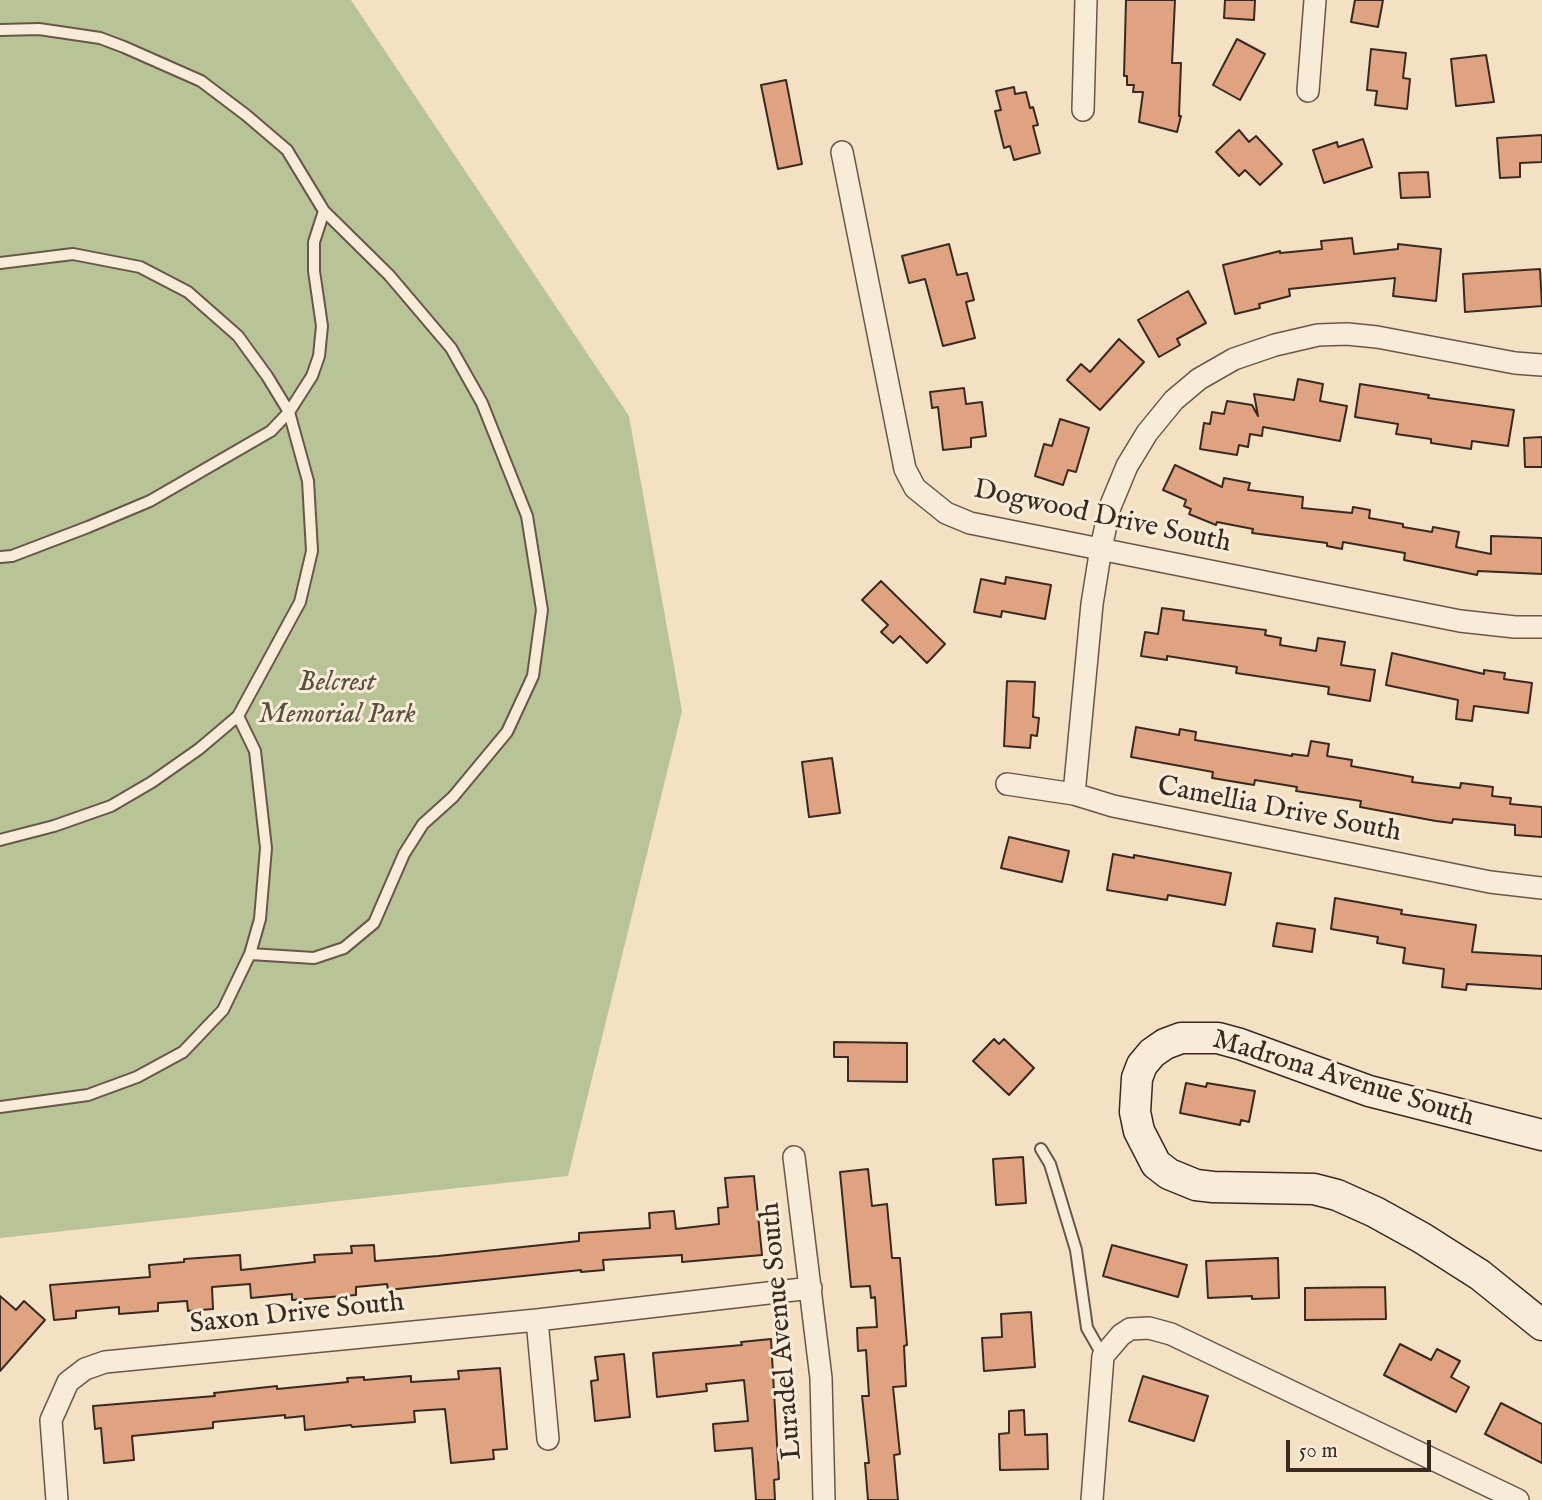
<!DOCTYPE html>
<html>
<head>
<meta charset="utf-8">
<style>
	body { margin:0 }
	#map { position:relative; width:1542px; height:1500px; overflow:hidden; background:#f4e1c4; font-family:"IM FELL English",serif }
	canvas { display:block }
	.scale { position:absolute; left:1286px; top:1440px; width:145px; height:32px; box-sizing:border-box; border:4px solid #392920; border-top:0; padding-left:9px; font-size:21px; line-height:24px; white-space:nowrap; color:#392920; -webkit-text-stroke:5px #f8ecd9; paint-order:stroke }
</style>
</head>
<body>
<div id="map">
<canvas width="1542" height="1500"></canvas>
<div class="scale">50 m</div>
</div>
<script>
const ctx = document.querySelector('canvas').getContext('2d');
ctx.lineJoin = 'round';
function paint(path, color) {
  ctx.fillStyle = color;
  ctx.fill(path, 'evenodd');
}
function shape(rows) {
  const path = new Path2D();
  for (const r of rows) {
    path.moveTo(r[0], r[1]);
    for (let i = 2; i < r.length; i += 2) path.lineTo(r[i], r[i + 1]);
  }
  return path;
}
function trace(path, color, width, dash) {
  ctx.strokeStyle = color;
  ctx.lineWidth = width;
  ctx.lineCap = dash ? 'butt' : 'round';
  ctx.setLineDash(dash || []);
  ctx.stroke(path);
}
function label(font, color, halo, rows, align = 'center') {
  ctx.font = font + ' "IM FELL English",serif';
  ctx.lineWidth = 6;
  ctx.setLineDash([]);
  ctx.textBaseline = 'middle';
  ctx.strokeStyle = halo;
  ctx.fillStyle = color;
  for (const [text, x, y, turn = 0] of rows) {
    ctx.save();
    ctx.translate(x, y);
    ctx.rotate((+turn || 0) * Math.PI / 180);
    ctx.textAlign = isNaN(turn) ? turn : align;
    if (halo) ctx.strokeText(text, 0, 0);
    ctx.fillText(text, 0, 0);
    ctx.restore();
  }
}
const green = shape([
	[0,0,351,0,629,416,682,711,568,1176,0,1238]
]);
const building = shape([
	[1126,0,1175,0,1172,63,1181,63,1179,116,1181,116,1177,132,1139,122,1143,92,1133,92,1134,85,1127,85,1127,76,1124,76,1126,0],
	[1225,0,1255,0,1254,20,1224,18,1225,0],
	[1355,0,1383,0,1378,27,1351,22,1355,0],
	[1237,39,1265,54,1240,100,1213,85,1237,39],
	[1371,49,1406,53,1403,78,1410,79,1407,109,1375,105,1377,91,1367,90,1371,49],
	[1486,55,1494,102,1456,106,1451,59,1486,55],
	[786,80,802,164,778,169,761,85,786,80],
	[1014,87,1015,94,1026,92,1030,108,1033,107,1038,125,1033,126,1040,153,1014,160,1010,146,1004,148,995,111,1001,110,996,91,1014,87],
	[1239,130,1249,142,1256,136,1282,164,1260,185,1245,170,1239,176,1216,152,1239,130],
	[1542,135,1542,162,1520,163,1520,177,1500,178,1497,138,1542,135],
	[1363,139,1372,167,1324,183,1313,150,1337,142,1338,147,1363,139],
	[1428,172,1430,197,1401,198,1399,173,1428,172],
	[1352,238,1354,254,1398,249,1398,244,1441,249,1436,301,1393,296,1395,278,1289,289,1290,296,1259,304,1260,308,1235,314,1223,265,1280,251,1280,253,1322,249,1321,241,1352,238],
	[949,244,957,275,967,273,974,300,966,302,975,338,943,346,925,279,909,283,902,256,949,244],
	[1540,269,1542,306,1465,312,1463,274,1540,269],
	[1188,291,1206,323,1177,339,1180,345,1159,357,1138,320,1188,291],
	[1119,339,1144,362,1100,410,1067,380,1081,364,1090,372,1119,339],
	[1298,379,1323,384,1320,401,1347,406,1340,441,1263,427,1262,436,1250,434,1248,447,1239,445,1237,455,1200,449,1204,423,1210,424,1212,412,1224,414,1227,401,1252,405,1258,416,1254,394,1294,400,1298,379],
	[1360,384,1429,395,1428,398,1514,410,1508,446,1472,441,1471,449,1431,443,1431,439,1396,434,1398,424,1355,417,1360,384],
	[964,388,966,404,982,402,986,436,971,438,971,447,943,450,938,407,932,408,930,392,964,388],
	[1060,419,1089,428,1076,472,1068,470,1063,485,1035,476,1044,444,1052,446,1060,419],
	[1542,437,1542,467,1525,467,1524,438,1542,437],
	[1175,465,1222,487,1224,478,1250,483,1248,490,1303,497,1302,508,1352,513,1353,507,1370,510,1369,518,1403,524,1403,527,1432,532,1433,527,1459,532,1456,547,1491,554,1491,536,1542,538,1542,574,1478,571,1477,575,1404,560,1405,553,1343,542,1342,549,1327,546,1327,543,1252,533,1253,529,1217,522,1216,525,1189,514,1191,509,1184,506,1186,500,1163,490,1175,465],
	[1006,577,1051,585,1045,619,1002,611,1001,617,974,612,981,579,1005,584,1006,577],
	[881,581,945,644,927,663,900,636,893,643,881,632,888,625,862,600,881,581],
	[1162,608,1184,611,1183,620,1266,630,1265,635,1281,638,1280,645,1316,651,1318,638,1345,642,1341,665,1375,670,1370,701,1328,694,1329,687,1236,673,1237,667,1167,656,1167,660,1141,656,1145,632,1158,634,1162,608],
	[1392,653,1484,674,1484,670,1505,673,1504,679,1532,683,1528,713,1474,706,1472,721,1456,719,1458,700,1386,685,1392,653],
	[1007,681,1035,682,1033,717,1039,718,1037,736,1031,735,1030,748,1004,746,1007,681],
	[1136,727,1179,735,1180,729,1196,732,1195,740,1292,756,1292,754,1308,756,1311,741,1329,744,1327,756,1352,760,1351,766,1413,777,1412,782,1460,788,1461,783,1493,787,1492,796,1511,798,1510,804,1542,807,1542,837,1515,835,1515,825,1453,819,1452,823,1436,821,1360,807,1361,801,1296,791,1297,787,1255,780,1254,785,1212,778,1213,772,1131,757,1136,727],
	[832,758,840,813,809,817,802,762,832,758],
	[1009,837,1069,851,1062,882,1001,868,1009,837],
	[1113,854,1134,858,1134,855,1231,873,1225,905,1168,895,1167,900,1107,890,1113,854],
	[1335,898,1402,910,1401,914,1476,925,1472,952,1542,956,1542,989,1467,984,1466,990,1442,987,1444,969,1403,963,1405,948,1377,943,1378,937,1331,929,1335,898],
	[1277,923,1315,929,1312,952,1273,946,1277,923],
	[994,1039,999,1044,1004,1039,1034,1068,1009,1095,973,1061,994,1039],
	[834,1042,907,1043,907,1082,848,1081,848,1057,834,1057,834,1042],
	[1186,1083,1206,1087,1207,1083,1255,1091,1249,1122,1241,1120,1240,1125,1180,1113,1186,1083],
	[1023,1157,1026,1203,996,1205,993,1159,1023,1157],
	[868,1169,872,1206,887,1204,892,1258,900,1258,907,1345,904,1346,906,1386,893,1387,900,1454,894,1455,898,1500,868,1500,865,1463,869,1463,862,1396,869,1396,866,1350,858,1351,857,1328,877,1327,875,1297,871,1298,870,1286,851,1287,840,1172,868,1169],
	[754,1176,762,1255,682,1262,682,1255,603,1260,604,1270,581,1272,581,1270,388,1290,387,1284,356,1287,356,1295,292,1300,292,1294,251,1298,250,1284,212,1287,213,1309,188,1311,187,1301,158,1303,158,1311,119,1314,119,1307,76,1311,76,1318,54,1320,50,1285,150,1277,149,1265,184,1262,184,1259,240,1255,241,1270,315,1262,314,1255,352,1253,351,1246,374,1245,375,1261,438,1256,579,1241,579,1233,650,1228,649,1213,674,1211,676,1229,719,1224,718,1208,728,1207,725,1178,754,1176],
	[1112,1245,1187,1265,1178,1297,1103,1276,1112,1245],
	[1278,1258,1279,1298,1252,1299,1252,1296,1208,1298,1206,1261,1278,1258],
	[1385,1287,1386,1319,1305,1320,1305,1288,1385,1287],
	[0,1296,16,1310,24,1301,45,1320,0,1371,0,1296],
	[1031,1312,1035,1367,984,1371,982,1338,1002,1337,1001,1314,1031,1312],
	[771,1339,779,1479,774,1480,775,1500,756,1500,752,1448,715,1451,713,1424,748,1421,744,1380,706,1384,707,1391,657,1397,653,1353,742,1345,741,1342,771,1339],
	[1400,1344,1431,1360,1437,1349,1460,1361,1451,1377,1469,1387,1456,1412,1384,1375,1400,1344],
	[624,1354,630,1417,595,1421,591,1381,598,1380,595,1357,624,1354],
	[500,1368,507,1449,493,1450,494,1459,451,1463,445,1409,414,1411,415,1422,352,1427,351,1425,305,1430,304,1416,285,1418,285,1415,213,1422,213,1428,132,1436,134,1460,104,1463,101,1428,95,1429,93,1406,215,1396,214,1393,277,1386,277,1389,348,1382,347,1378,364,1377,364,1380,411,1376,411,1382,459,1379,458,1371,500,1368],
	[1143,1376,1208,1396,1194,1441,1129,1421,1143,1376],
	[1501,1403,1542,1424,1542,1463,1485,1434,1501,1403],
	[1024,1410,1025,1435,1047,1434,1048,1469,1000,1470,999,1434,1009,1433,1009,1411,1024,1410]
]);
const lane = shape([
	[0,30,39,29,100,38,124,47,201,81,246,115,287,150,324,211,389,275,451,348,482,403,527,516,542,610,533,676,507,732,453,797,423,824,404,854,374,923,344,948,314,958,250,954],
	[0,263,73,254,140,267,188,292,238,336,267,376,289,412,308,481,312,551,300,602,238,716,199,749,152,782,111,806,54,826,0,840],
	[0,557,12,556,88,527,150,501,271,431,289,412,312,376,319,356,322,326,314,271,314,242,324,211],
	[0,1107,88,1095,137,1077,183,1052,223,1010,250,954,260,919,266,848,255,751,238,716],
	[1041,1149,1050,1164,1076,1250,1087,1328,1103,1356]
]);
const street = shape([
	[1308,91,1315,0],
	[1083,110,1086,0],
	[842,152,905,469,915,488,946,513,970,523,1460,621,1515,627,1542,627],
	[1007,784,1074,794,1113,806,1490,882,1542,888],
	[1074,794,1092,604,1101,548,1110,507,1127,466,1147,433,1174,400,1199,379,1234,359,1275,345,1318,335,1347,334,1377,337,1515,363,1542,365],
	[794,1157,821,1378,824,1500],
	[537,1320,548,1439],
	[57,1500,51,1420,68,1382,85,1369,105,1362,537,1320,811,1288],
	[1092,1500,1103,1356,1121,1335,1130,1329,1149,1328,1171,1334,1518,1500]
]);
const secondary = shape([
	[1542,1135,1369,1091,1240,1044,1218,1038,1181,1038,1165,1044,1152,1053,1142,1065,1137,1078,1135,1112,1139,1131,1156,1164,1169,1174,1196,1185,1213,1187,1314,1189,1337,1195,1375,1212,1422,1238,1480,1275,1542,1325]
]);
const streetNames = [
	["Dogwood Drive South",1102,518,12],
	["Camellia Drive South",1279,811,11],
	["Madrona Avenue South",1343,1080,17],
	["Saxon Drive South",297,1315,-6],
	["Luradel Avenue South",783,1331,-95]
];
const parkNames = [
	["Belcrest",337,684],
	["Memorial Park",337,716]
];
paint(green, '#b8c397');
paint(building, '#dfa381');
trace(building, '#392920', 2);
trace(lane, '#685749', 14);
trace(street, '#685749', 24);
trace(secondary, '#392920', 33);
trace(lane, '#f8ecd9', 10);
trace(street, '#f8ecd9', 21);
trace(secondary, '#f8ecd9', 30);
label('28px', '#392920', '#f8ecd9', streetNames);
label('italic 28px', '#59503e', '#f8ecd9', parkNames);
</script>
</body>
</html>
